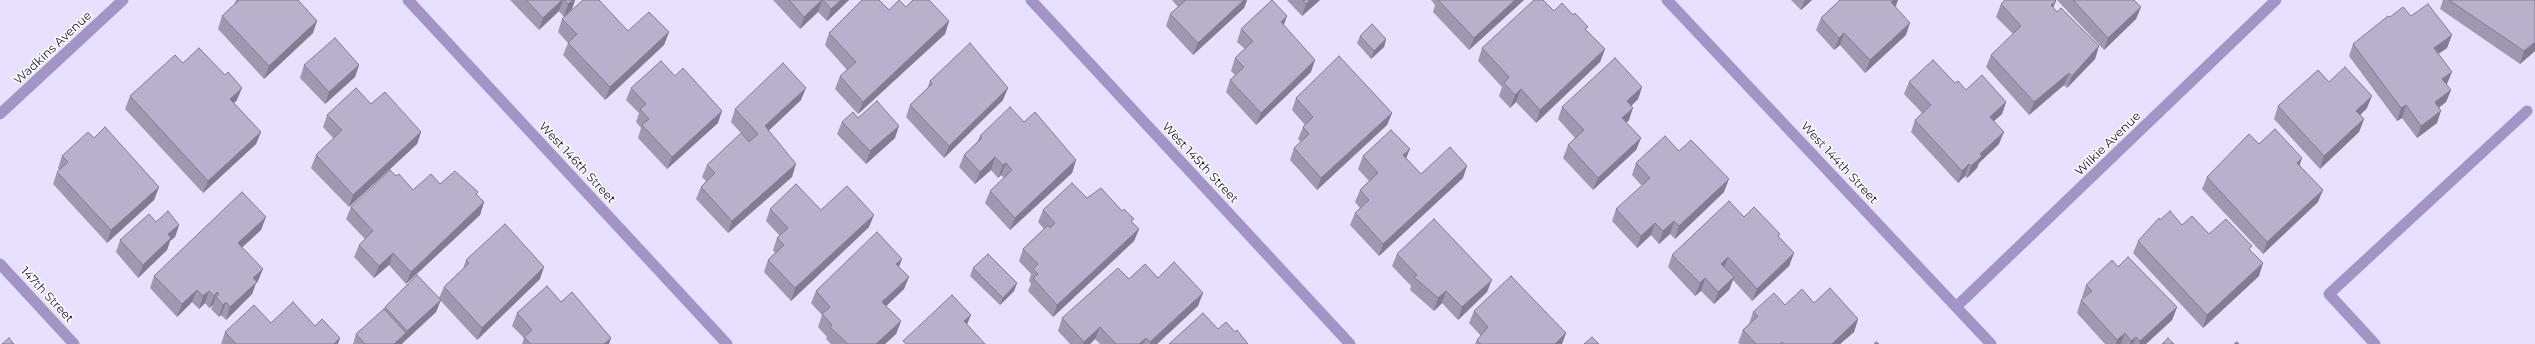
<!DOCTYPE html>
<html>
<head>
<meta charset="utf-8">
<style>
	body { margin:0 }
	canvas { display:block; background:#e7e0fe }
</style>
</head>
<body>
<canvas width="2535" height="344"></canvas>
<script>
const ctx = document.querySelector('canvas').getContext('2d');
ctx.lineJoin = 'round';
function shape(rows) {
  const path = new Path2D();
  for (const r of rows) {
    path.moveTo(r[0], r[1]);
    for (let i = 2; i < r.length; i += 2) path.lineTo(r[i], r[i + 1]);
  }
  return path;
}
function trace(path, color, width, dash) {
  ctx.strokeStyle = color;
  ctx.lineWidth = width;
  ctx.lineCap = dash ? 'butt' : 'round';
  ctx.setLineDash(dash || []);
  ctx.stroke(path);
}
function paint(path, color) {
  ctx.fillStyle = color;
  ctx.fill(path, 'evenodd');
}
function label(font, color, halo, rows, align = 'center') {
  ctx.font = font + ' Montserrat,sans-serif';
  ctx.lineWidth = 3;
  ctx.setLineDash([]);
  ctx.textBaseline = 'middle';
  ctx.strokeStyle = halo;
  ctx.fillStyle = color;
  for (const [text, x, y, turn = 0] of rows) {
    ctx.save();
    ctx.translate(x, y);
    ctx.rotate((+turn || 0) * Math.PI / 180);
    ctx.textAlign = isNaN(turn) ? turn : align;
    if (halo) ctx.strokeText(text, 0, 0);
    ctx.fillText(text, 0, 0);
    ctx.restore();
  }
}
const service = shape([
	[2375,344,2329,294,2527,111]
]);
const minor = shape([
	[408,0,727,344],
	[1031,0,1350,344],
	[1667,0,1991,344],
	[0,114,123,0],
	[1957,306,2276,0]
]);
const tertiary = shape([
	[0,264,74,344]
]);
const wall = shape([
	[236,0,298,0,313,33,264,79,218,29,222,16,234,5],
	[510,0,575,0,572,9,564,17,559,11,539,30],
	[773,0,849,0,827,21,818,12,800,29],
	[1172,0,1247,0,1244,8,1193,55,1166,26,1170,14,1178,7],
	[1287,0,1320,0,1302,16],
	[1431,0,1524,0,1469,50,1433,12,1435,5],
	[1791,0,1812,0,1801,10],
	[1840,0,1898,0,1895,7,1906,35,1865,73,1840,45,1834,50,1816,30,1821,18],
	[2057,0,2134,0,2141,7,2136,19,2104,50],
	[2443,0,2535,0,2535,51,2520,64,2440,9],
	[2001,4,2053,8,2057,12,2099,46,2095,59,2067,88,2064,85,2029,115,1986,67,1991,55,2013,34,1996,17],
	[906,7,949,21,945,34,858,114,835,89,840,76,847,70,825,45,829,33,889,10],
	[1287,16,1284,25,1311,72,1256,125,1226,92,1230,80,1235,75,1231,71,1235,58,1245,49,1237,42,1241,29],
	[2411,16,2447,48,2438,54,2447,84,2446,85,2451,90,2446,102,2439,108,2437,123,2417,138,2402,118,2397,121,2349,56,2353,44],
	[562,19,628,31,669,32,664,45,605,100,563,55,568,43,558,32],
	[1586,31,1605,49,1600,62,1536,123,1516,102,1510,108,1499,96,1502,87,1478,61,1482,48],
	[1360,36,1386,39,1384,47,1371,59,1357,43],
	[183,63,237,100,234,103,261,132,256,144,203,193,125,109,130,96],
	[304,65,359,65,355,77,325,104,300,78],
	[930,81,1003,100,944,158,906,117,910,105,927,89],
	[1909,82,1955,83,1966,90,2006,102,2002,114,1994,121,1999,144,1979,163,1977,168,1967,178,1965,176,1958,183,1911,132,1915,120,1922,113,1904,94],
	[2329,82,2367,108,2360,115,2364,119,2359,132,2320,169,2274,119,2278,106],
	[1642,87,1638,99,1631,106,1629,120,1626,123,1641,138,1636,150,1593,190,1563,158,1568,145,1575,138,1558,119,1562,107],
	[631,88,718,123,667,169,638,138,641,128,636,122,639,113,626,100],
	[1296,98,1392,113,1387,125,1317,190,1290,160,1294,148,1301,142,1298,139,1303,127,1305,125,1292,110],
	[801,100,768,131,792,177,728,233,696,199,701,187,706,181,702,177,707,165,749,142,731,122,735,109],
	[327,115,421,132,417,144,349,207,311,168,316,155,334,139,323,127],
	[858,118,895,138,866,164,837,134,842,122],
	[1024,122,1076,160,1072,173,1010,230,985,203,990,191,1004,178,1001,175,998,178,991,170,975,184,959,167,964,155,977,142,980,136],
	[94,138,159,187,154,200,107,243,53,184,57,172,59,170,58,168,62,156],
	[2259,144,2300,165,2318,202,2263,254,2202,189,2207,177],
	[1679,151,1724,192,1675,239,1670,234,1659,244,1651,235,1637,248,1612,221,1616,209,1642,186,1632,175,1636,163],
	[1363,156,1406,158,1421,174,1463,178,1379,256,1350,225,1355,213,1360,208,1355,202,1360,190,1369,181,1358,169],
	[396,176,413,190,440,184,477,195,484,202,480,215,406,284,389,265,374,278,354,257,359,245,365,239,346,219,351,207],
	[1087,198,1133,223,1139,229,1134,241,1053,317,1028,291,1031,284,1029,281,1031,274,1019,261,1023,249,1044,229,1038,222,1043,210],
	[770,209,821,210,869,227,791,301,764,272,768,260,775,253,773,250,777,238,780,236,766,221],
	[1744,217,1779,237,1794,253,1789,266,1752,301,1733,280,1729,290,1714,304,1701,291,1695,296,1668,267,1672,255],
	[2160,220,2182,225,2250,250,2259,276,2203,328,2133,253,2138,241],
	[156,222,179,225,175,237,170,241,167,250,138,278,116,252,120,240],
	[261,230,242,247,258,281,256,283,252,294,226,320,221,315,219,317,211,309,213,305,209,308,205,303,199,309,192,302,177,317,150,288,154,276],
	[1397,254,1487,292,1458,320,1442,303,1434,311,1410,290,1411,286,1392,266],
	[902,259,899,267,904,289,886,306,901,321,896,334,885,344,831,344,826,339,827,337,818,327,822,315,811,303,816,291],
	[466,260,540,279,477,340,440,300,436,312,402,344,353,344,356,334,384,309,385,307,439,298,444,287,463,269],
	[2118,267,2177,307,2172,320,2146,344,2105,344,2077,313,2081,300,2083,299,2082,297,2086,285],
	[973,268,1017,283,1014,291,1000,305,970,276],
	[1158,278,1198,306,1157,344,1100,344,1095,339,1090,344,1070,344,1058,331,1062,318,1129,279],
	[1814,303,1858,319,1854,332,1840,344,1740,344,1738,343,1743,330,1749,324,1753,312,1785,305],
	[1474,311,1566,333,1562,344,1475,344,1477,340,1481,336,1469,323],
	[517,313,609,344,522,344,524,338,512,326],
	[271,323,315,326,338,344,221,344,225,332]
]);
const shadedWall = shape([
	[562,0,563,0,559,11,539,30,543,18],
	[573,0,575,0,572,9,564,17,568,4],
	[822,0,818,12,800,29,804,17],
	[841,0,849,0,827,21,831,9],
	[1242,0,1247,0,1244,8,1193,55,1198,43],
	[1310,0,1320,0,1302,16,1306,4],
	[1515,0,1524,0,1469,50,1474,38],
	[1805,0,1812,0,1801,10],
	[1894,0,1898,0,1896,6,1887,15,1891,2],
	[2056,1,2051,13,2051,5],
	[2141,7,2136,19,2104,50,2108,38],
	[1287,16,1282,28,1281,22],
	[317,21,313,33,264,79,269,66],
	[949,21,945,34,858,114,863,102],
	[1910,23,1906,35,1865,73,1870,60],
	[669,32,664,45,605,100,610,87],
	[1844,33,1840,45,1834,50,1839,38],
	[2452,35,2447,48,2429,60,2434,48],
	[1386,39,1384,47,1371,59,1374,51],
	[2535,42,2535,51,2520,64,2524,51],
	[2099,46,2095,59,2067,88,2072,76],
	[1605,49,1600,62,1536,123,1540,110],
	[1315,60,1311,72,1256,125,1261,113],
	[359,65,355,77,325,104,329,92],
	[2452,72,2447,84,2437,91,2442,79],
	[2069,73,2064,85,2029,115,2034,102],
	[1642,87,1638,99,1623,114,1627,101],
	[242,88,237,100,225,111,230,99],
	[806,88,801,100,760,139,765,126],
	[1008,88,1003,100,944,158,949,146],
	[1521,89,1516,102,1510,108,1515,95],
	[2451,90,2446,102,2430,114,2435,102],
	[2372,96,2367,108,2352,123,2356,111],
	[2006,102,2002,114,1985,129,1990,117],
	[2406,105,2402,118,2397,121,2401,108],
	[1633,108,1629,120,1618,131,1622,118],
	[722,111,718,123,667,169,672,157],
	[2441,111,2437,123,2417,138,2421,126],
	[1392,113,1387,125,1317,190,1321,178],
	[2364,119,2359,132,2320,169,2324,156],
	[899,126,895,138,866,164,870,151],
	[261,132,256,144,203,193,208,181],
	[421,132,417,144,349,207,353,195],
	[2004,132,1999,144,1979,163,1977,168,1967,178,1971,166,1980,154],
	[1641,138,1636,150,1593,190,1598,178],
	[1410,149,1405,161,1403,155],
	[995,157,991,170,975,184,980,172],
	[2302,158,2298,170,2297,163],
	[1076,160,1072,173,1010,230,1015,218],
	[1006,163,1001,175,998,178,1003,165],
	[796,164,792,177,728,233,732,221],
	[1969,164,1965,176,1958,183,1962,171],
	[1467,166,1463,178,1379,256,1383,244],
	[1729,179,1724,192,1675,239,1679,226],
	[159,187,154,200,107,243,111,230],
	[2323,190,2318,202,2263,254,2267,242],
	[484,202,480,215,406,284,411,272],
	[874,215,869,227,791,301,795,288],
	[266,217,261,230,234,255,238,243],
	[1674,221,1670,234,1659,244,1663,231],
	[1655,223,1651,235,1637,248,1641,236],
	[179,225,175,237,170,241,167,250,138,278,143,265,168,234],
	[1139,229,1134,241,1053,317,1057,305],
	[393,253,389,265,374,278,379,266],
	[1794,253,1789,266,1752,301,1757,289],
	[1728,257,1723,270,1721,264],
	[902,259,897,271,896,264],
	[2263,263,2259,276,2203,328,2207,315],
	[544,267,540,279,477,340,482,328],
	[263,269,258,281,256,283,252,294,226,320,230,307,253,278],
	[909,277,904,289,878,314,882,302],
	[1734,277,1729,290,1714,304,1718,292],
	[1705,278,1701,291,1695,296,1700,283],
	[1492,280,1487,292,1458,320,1462,307],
	[1017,283,1014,291,1000,305,1003,298],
	[197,290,192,302,177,317,182,304],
	[209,291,205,303,199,309,203,296],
	[1446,291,1442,303,1434,311,1438,298],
	[217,292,213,305,209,308,214,296],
	[1203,293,1198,306,1157,344,1150,344,1150,342],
	[441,300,436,312,402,343,407,331],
	[226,302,221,315,219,317,223,305],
	[2177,307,2172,320,2146,344,2139,344,2140,341],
	[971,315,966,327,964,321],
	[1858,319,1854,332,1840,344,1832,344],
	[901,321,896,334,885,344,876,344],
	[1100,327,1095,339,1090,344,1083,344,1084,342],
	[406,333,402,344,394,344],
	[1566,333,1562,344,1555,344],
	[2125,333,2121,344,2116,344,2117,340],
	[2136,337,2133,344,2130,344,2131,341],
	[340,338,338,344,334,344],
	[611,338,609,344,604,344],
	[1146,338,1143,344,1139,344]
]);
const building = shape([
	[239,0,298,0,317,21,269,66,222,16,239,0],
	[526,0,562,0,543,18,526,0],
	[564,0,573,0,568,4,564,0],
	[583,0,599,0,628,31,649,12,669,32,610,87,568,43,577,34,562,19,583,0],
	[789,0,822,0,804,17,789,0],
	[823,0,841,0,831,9,823,0],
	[862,0,879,0,889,10,899,0,906,7,913,0,929,0,949,21,863,102,840,76,856,62,829,33,862,0],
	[1186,0,1244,0,1198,43,1170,14,1186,0],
	[1272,0,1287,16,1281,22,1315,60,1261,113,1230,80,1244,67,1235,58,1253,41,1241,29,1272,0],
	[1303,0,1310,0,1306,4,1303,0],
	[1438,0,1515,0,1474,38,1438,0],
	[1534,0,1543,0,1554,11,1562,3,1573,15,1575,13,1588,27,1585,29,1605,49,1540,110,1521,89,1515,95,1504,83,1509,77,1482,48,1534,0],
	[1840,0,1894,0,1891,2,1910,23,1870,60,1844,33,1839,38,1821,18,1840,0],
	[2005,0,2055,0,2056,1,2051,5,2057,12,2061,8,2099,46,2072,76,2069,73,2034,102,1991,55,2021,26,2001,4,2005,0],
	[2073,0,2134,0,2141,7,2108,38,2073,0],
	[2449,0,2535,0,2535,42,2524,51,2449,0],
	[2428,4,2452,35,2434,48,2452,72,2442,79,2451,90,2435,102,2441,111,2421,126,2406,105,2401,108,2353,44,2388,16,2390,17,2403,7,2411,16,2428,4],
	[1372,24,1386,39,1374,51,1360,36,1372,24],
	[335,38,359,65,329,92,304,65,335,38],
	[970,43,1008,88,949,146,910,105,932,84,930,81,970,43],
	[199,48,225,75,228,72,242,88,230,99,261,132,208,181,130,96,175,55,183,63,199,48],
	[1339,56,1392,113,1321,178,1294,148,1309,134,1303,127,1313,117,1296,98,1339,56],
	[1615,58,1642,87,1627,101,1633,108,1622,118,1641,138,1598,178,1568,145,1584,130,1562,107,1615,58],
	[1933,60,1955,83,1958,81,1966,90,1982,75,2006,102,1990,117,2004,132,1980,154,1982,156,1971,166,1969,164,1962,171,1915,120,1931,105,1909,82,1933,60],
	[661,61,675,76,683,68,722,111,672,157,642,125,649,119,640,109,646,104,631,88,661,61],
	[783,63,806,88,765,126,796,164,732,221,701,187,715,173,707,165,741,133,749,142,758,134,735,109,783,63],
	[2345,67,2372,96,2356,111,2364,119,2324,156,2278,106,2318,70,2329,82,2345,67],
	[356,88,371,104,385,92,421,132,353,195,316,155,342,130,327,115,356,88],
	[877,101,899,126,870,151,842,122,853,112,858,118,877,101],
	[1010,107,1024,122,1035,112,1076,160,1015,218,990,191,1012,170,1006,163,1003,165,995,157,980,172,964,155,982,138,980,136,1010,107],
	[105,127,159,187,111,230,57,172,68,162,62,156,88,132,94,138,105,127],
	[2275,129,2302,158,2297,163,2323,190,2267,242,2207,177,2249,134,2259,144,2275,129],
	[1391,130,1410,149,1403,155,1421,174,1450,147,1467,166,1383,244,1355,213,1369,200,1360,190,1378,173,1363,156,1391,130],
	[1665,136,1679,151,1691,140,1729,179,1679,226,1674,221,1663,231,1655,223,1641,236,1616,209,1650,178,1636,163,1665,136],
	[390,170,396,176,399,174,413,190,431,174,440,184,455,171,478,192,476,194,484,202,411,272,393,253,379,266,359,245,373,231,351,207,390,170],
	[1072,183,1087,198,1101,188,1122,211,1124,209,1134,219,1131,221,1139,229,1057,305,1033,278,1038,274,1033,269,1038,264,1023,249,1048,225,1050,228,1055,223,1043,210,1072,183],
	[796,184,821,210,847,186,874,215,795,288,768,260,784,245,777,238,788,228,770,209,796,184],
	[242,192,266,217,238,243,263,269,253,278,257,282,230,307,226,302,223,305,216,297,219,294,217,292,214,296,209,291,203,296,197,290,182,304,154,276,242,192],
	[1729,201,1744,217,1754,207,1780,234,1778,236,1794,253,1757,289,1728,257,1721,264,1734,277,1718,292,1705,278,1700,283,1672,255,1729,201],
	[168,211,179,225,168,234,171,238,143,265,120,240,149,214,156,222,168,211],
	[2170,211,2182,225,2192,216,2209,234,2226,219,2252,246,2249,249,2263,263,2207,315,2138,241,2159,218,2160,220,2170,211],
	[1434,219,1492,280,1462,307,1446,291,1438,298,1414,277,1417,275,1397,254,1434,219],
	[505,224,544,267,482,328,444,287,469,263,466,260,505,224],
	[877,232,902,259,896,264,909,277,882,302,901,321,876,344,848,344,830,327,832,325,822,314,830,307,816,291,877,232],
	[988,254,1017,283,1003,298,973,268,988,254],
	[2128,257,2177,307,2140,341,2136,337,2131,341,2125,333,2117,340,2081,300,2092,291,2086,285,2112,260,2118,267,2128,257],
	[1174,262,1203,293,1150,342,1146,338,1139,344,1116,344,1100,327,1084,342,1062,318,1118,268,1129,279,1145,264,1158,278,1174,262],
	[417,275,441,300,407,331,385,307,417,275],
	[1511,276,1566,333,1555,344,1480,344,1477,340,1488,327,1474,311,1511,276],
	[547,286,561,302,572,292,611,338,604,344,531,344,524,337,532,330,517,313,547,286],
	[1830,288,1858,319,1832,344,1784,344,1782,342,1780,344,1756,344,1743,330,1758,316,1753,312,1774,293,1785,305,1802,289,1814,303,1830,288],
	[952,295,971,315,964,321,985,344,906,344,903,341,952,295],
	[293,302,315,326,322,319,340,338,334,344,236,344,225,332,254,305,271,323,293,302],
	[384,309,406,333,394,344,365,344,356,334,384,309],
	[1203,313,1218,329,1226,322,1235,332,1237,330,1248,344,1169,344,1203,313],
	[1592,337,1599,344,1584,344,1592,337],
	[9,338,14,344,2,344,9,338],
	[2168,338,2174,344,2162,344,2168,338],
	[1876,342,1879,344,1874,344,1876,342],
	[2237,342,2239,344,2234,344,2237,342]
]);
const streetNames = [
	["Wadkins Avenue",53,48,-43],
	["Wilkie Avenue",2108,144,-44],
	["West 146th Street",577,163,47],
	["West 145th Street",1200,163,47],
	["West 144th Street",1839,163,47],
	["147th Street",47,295,47]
];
trace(service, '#a295c6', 11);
trace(minor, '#a295c6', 11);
trace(tertiary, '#a295c6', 11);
paint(wall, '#9e98b1');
paint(shadedWall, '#817c90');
paint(building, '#b8b1ce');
trace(building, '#817c90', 1);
label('12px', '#1b1822', '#fff', streetNames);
</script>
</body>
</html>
